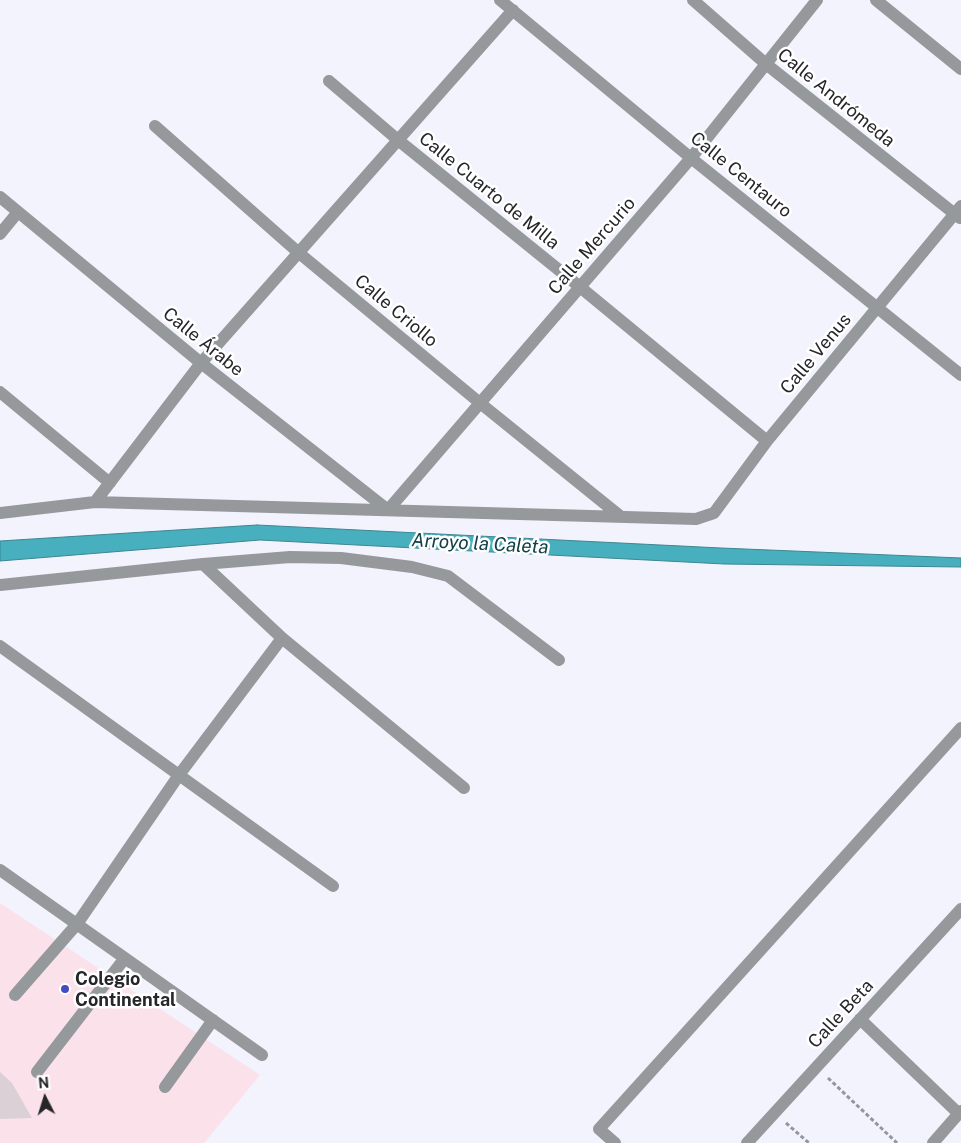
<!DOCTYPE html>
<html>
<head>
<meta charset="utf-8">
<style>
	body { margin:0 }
	#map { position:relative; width:961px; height:1143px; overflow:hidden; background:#f2f3fd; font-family:"Public Sans",sans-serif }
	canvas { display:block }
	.north { position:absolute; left:20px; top:1073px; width:50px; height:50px; -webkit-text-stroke:4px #fff; paint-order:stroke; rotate:355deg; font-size:14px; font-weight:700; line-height:20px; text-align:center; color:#26262a }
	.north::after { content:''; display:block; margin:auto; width:18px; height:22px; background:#26262a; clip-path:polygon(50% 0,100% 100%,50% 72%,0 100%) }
</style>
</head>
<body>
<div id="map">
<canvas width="961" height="1143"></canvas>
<div class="north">N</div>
</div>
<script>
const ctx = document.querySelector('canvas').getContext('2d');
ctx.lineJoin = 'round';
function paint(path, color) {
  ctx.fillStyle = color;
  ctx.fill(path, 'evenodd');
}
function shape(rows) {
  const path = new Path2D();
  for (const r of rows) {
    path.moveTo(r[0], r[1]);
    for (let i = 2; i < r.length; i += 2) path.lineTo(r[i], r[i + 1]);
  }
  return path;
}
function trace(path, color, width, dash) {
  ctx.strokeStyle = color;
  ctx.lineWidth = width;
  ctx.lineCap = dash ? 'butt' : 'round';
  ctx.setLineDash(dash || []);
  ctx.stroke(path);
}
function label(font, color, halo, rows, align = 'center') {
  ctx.font = font + ' "Public Sans",sans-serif';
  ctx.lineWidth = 5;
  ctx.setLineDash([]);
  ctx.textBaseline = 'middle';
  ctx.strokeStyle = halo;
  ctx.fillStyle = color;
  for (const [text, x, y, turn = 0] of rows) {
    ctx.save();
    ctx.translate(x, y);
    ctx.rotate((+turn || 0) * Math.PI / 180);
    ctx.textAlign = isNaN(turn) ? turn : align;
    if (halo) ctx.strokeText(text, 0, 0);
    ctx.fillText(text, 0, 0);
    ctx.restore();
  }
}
const education = shape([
	[0,903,260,1075,204,1143,0,1143]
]);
const water = shape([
	[257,525,721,548,961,558,961,567,724,564,260,540,0,561,0,541,257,525]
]);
const building = shape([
	[0,1072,12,1083,32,1118,0,1119]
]);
const path = shape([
	[828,1078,897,1143],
	[786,1123,809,1143]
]);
const minor = shape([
	[500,0,691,158,961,375],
	[693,0,766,64,960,218],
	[876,0,961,69],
	[329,81,398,140,580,287,767,441],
	[155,126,299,253,480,403,620,516],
	[0,197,201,363,388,510,691,158,817,0],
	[0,234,18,212],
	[0,392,110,483],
	[95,502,201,363,513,10],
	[0,513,95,502,696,519,714,513,767,441,961,206],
	[203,564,282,638,464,788],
	[0,585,203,564,290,557,341,558,412,567,448,576,559,660],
	[0,646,333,886],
	[0,870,262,1055],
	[15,995,77,924,179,775,282,638],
	[860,1019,959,1114],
	[37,1072,125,958],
	[165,1087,213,1020],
	[615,1143,599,1129,961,728],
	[747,1143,961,909],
	[933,1143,961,1111]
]);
const markers = [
	[65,989,5,"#444cc1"]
];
const streetNames = [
	["Calle Andrómeda",836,98,39],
	["Calle Centauro",741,175,39],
	["Calle Cuarto de Milla",489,191,39],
	["Calle Mercurio",592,246,-49],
	["Calle Criollo",396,311,40],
	["Calle Árabe",203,342,39],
	["Calle Venus",816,354,-50],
	["Calle Beta",841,1014,-47]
];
const poiNames = [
	["Colegio",75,979],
	["Continental",75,1000]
];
const waterNames = [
	["Arroyo la Caleta",480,544,3]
];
paint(education, '#fbe2ea');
paint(water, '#47afbd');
trace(water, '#3d8691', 1);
paint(building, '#dad0d5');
trace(path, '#95959d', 3, [4, 2.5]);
trace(minor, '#95999b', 12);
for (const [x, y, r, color] of markers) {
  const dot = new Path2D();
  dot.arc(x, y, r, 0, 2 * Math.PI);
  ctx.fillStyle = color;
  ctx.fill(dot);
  trace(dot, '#fff', 2);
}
label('18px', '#26262a', '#fff', streetNames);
label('bold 18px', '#26262a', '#fff', poiNames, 'left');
label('italic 19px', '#114047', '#fff', waterNames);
</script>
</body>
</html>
